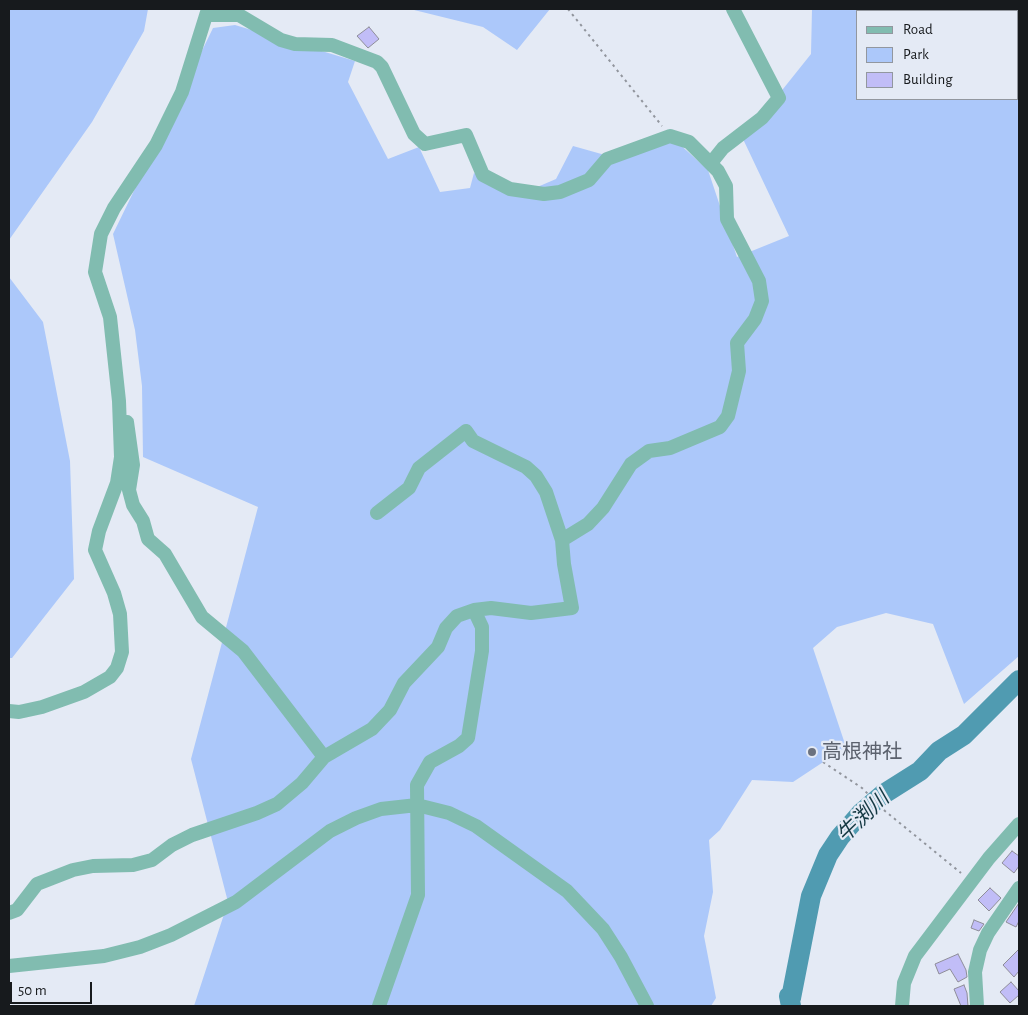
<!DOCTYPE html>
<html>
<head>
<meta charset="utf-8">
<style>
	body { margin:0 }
	#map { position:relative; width:1028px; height:1015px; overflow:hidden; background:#e4eaf5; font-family:"Alegreya Sans",sans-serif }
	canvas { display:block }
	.frame { position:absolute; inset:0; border:10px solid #171a1d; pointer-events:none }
	.legend { position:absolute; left:856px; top:10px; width:162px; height:90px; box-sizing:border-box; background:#e4eaf5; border:1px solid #92979f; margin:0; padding:6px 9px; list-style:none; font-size:15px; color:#171a1d }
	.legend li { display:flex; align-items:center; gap:10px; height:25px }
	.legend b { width:25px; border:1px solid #92979f }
	.scale { position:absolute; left:10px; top:982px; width:82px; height:22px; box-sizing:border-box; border:2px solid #171a1d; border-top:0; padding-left:6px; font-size:15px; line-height:18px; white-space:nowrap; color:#171a1d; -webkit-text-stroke:4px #e4eaf5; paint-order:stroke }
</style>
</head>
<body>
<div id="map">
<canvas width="1028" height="1015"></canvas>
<div class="frame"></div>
<ul class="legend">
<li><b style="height:6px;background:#81bcb0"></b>Road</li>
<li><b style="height:14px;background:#acc8fa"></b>Park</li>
<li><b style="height:14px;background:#c1bdf7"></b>Building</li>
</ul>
<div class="scale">50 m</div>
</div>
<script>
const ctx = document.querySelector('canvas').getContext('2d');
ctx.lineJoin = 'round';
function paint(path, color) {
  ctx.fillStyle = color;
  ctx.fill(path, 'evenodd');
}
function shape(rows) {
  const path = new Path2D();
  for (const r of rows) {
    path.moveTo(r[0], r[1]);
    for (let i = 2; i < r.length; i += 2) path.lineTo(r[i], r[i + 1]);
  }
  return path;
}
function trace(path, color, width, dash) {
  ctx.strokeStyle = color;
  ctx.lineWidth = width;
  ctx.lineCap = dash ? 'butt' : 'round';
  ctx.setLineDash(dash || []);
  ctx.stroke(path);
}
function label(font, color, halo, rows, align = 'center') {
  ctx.font = font + ' "Alegreya Sans","Noto Sans JP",sans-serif';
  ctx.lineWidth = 4.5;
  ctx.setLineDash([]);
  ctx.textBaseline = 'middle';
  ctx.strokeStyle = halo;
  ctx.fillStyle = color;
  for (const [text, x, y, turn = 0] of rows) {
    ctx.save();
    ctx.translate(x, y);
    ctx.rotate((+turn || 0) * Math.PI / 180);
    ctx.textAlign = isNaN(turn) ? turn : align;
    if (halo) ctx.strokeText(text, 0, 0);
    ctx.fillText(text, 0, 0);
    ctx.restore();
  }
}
const green = shape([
	[9,9,148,9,144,31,92,122,9,240],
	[410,9,550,9,517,50,483,27],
	[812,9,1019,9,1019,656,964,704,933,624,886,613,837,627,813,648,846,747,793,782,752,780,720,830,709,840,713,892,704,936,716,998,711,1006,194,1006,228,902,191,759,258,507,143,457,142,386,135,330,113,234,213,28,235,25,355,61,348,82,388,159,419,147,440,192,470,188,474,173,482,178,528,191,556,179,573,146,605,155,675,140,708,170,737,257,789,236,743,139,811,54],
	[857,11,1017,11,1017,99,857,99],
	[9,277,43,322,70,461,74,579,12,658,9,658]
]);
const river = shape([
	[791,1006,789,996,791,998,811,896,828,855,840,837,861,813,882,795,920,771,939,751,964,735,1019,680]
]);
const building = shape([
	[369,27,379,39,368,48,357,36,369,27],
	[1012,851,1019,856,1019,866,1014,873,1002,863,1012,851],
	[990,888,1001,898,989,911,978,900,990,888],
	[1019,903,1019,921,1016,927,1006,922,1019,903],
	[974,920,984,924,979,931,971,928,974,920],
	[1019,949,1019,971,1014,977,1003,965,1019,949],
	[958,954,966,970,967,977,958,982,950,969,939,974,935,964,958,954],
	[1011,982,1019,991,1019,995,1010,1003,1000,992,1011,982],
	[964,985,967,993,968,1006,961,1006,954,989,964,985]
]);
const path = shape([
	[568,9,662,126],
	[823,762,862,788,885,811,961,873]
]);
const minor = shape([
	[206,15,239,15,281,40,295,44,332,45,377,62,382,67,414,134,425,144,466,135,483,175,510,189,544,194,560,192,589,180,607,159,670,136,689,142,718,171,726,186,727,219,759,281,762,301,755,319,737,343,739,371,728,416,720,427,670,448,649,451,631,464,603,508,588,524,562,540],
	[711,163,723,148,762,118,779,98,733,9],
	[127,422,133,465,129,490,133,505,143,521,148,539,165,554,202,617,243,651,324,757],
	[9,711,19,712,42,707,84,692,110,677,117,668,122,652,120,614,114,593,95,550,99,531,117,483,121,457,119,401,110,317,95,272,101,234,114,208,156,145,182,92,208,9],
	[9,913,17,910,37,884,73,870,93,866,133,865,152,860,172,845,192,835,257,813,277,804,302,783,324,757,372,729,390,710,404,683,438,647,446,628,457,616,474,610,491,608,531,613,572,608,564,564,562,540,546,492,536,476,526,467,473,441,466,431,419,468,409,488,377,513],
	[9,966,104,956,140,947,171,935,236,902,330,831,356,818,381,809,417,805,449,813,476,826,567,891,603,929,621,957,647,1006],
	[379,1006,418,895,417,785,430,762,459,746,468,738,482,651,482,627,474,610],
	[902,1006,904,983,915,956,989,858,1019,824],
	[977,1006,975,972,980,950,988,933,1019,888]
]);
const markers = [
	[812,752,5,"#6b7280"]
];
const worshipNames = [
	["高根神社",822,752]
];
const waterNames = [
	["牛渕川",863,817,-44]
];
paint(green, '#acc8fa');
trace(river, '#509bb1', 20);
paint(building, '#c1bdf7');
trace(building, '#8e8d98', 1);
trace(path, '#91959d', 2, [2.5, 4]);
trace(minor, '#81bcb0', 14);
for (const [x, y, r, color] of markers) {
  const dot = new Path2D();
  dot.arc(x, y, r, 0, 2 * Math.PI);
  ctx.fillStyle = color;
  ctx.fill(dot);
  trace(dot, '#e4eaf5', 2);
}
label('20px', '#5b616d', '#e4eaf5', worshipNames, 'left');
label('italic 21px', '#153943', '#e4eaf5', waterNames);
</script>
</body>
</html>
